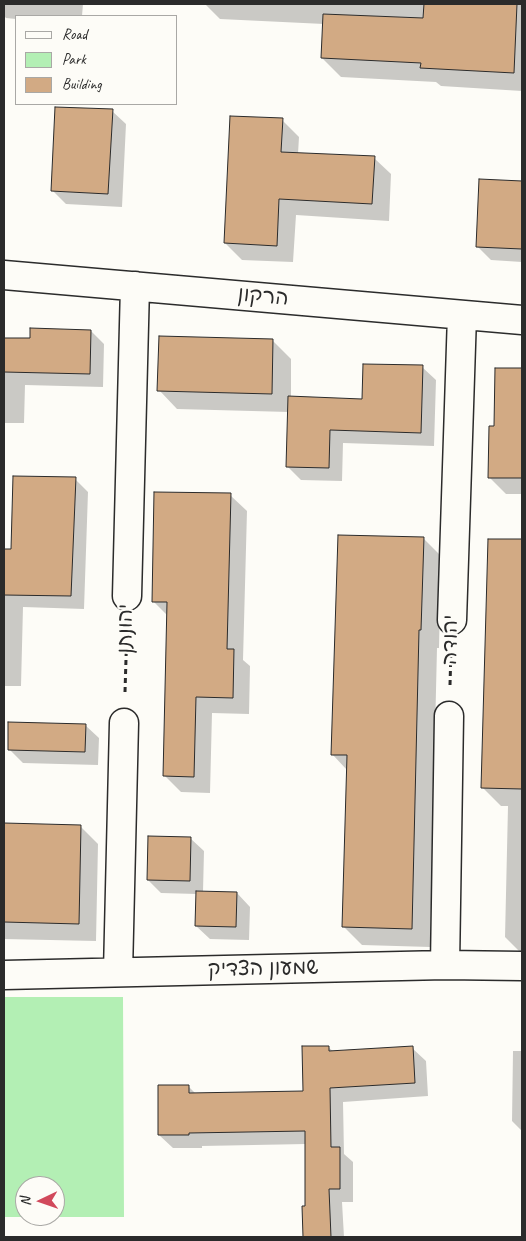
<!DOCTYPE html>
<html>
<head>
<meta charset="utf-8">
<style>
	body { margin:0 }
	#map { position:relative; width:526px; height:1241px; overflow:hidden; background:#fdfcf7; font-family:Caveat,sans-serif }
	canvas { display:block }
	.frame { position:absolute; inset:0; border:5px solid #2b2b2b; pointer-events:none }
	.legend { position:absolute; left:15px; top:15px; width:162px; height:90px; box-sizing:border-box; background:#fdfcf7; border:1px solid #a9a8a5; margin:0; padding:6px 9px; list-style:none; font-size:15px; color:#2b2b2b }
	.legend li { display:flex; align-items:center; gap:10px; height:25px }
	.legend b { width:25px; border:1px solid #a9a8a5 }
	.north { position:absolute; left:15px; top:1176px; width:50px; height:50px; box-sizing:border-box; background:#fdfcf7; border:1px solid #a9a8a5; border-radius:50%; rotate:267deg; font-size:14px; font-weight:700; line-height:20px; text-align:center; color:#2b2b2b }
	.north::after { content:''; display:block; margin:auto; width:18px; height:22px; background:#d1495b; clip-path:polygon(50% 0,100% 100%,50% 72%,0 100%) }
</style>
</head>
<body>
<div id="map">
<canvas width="526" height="1241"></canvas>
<div class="frame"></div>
<ul class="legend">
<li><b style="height:6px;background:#fdfcf7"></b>Road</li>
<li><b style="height:14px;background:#b3efb4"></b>Park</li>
<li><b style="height:14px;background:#d2aa84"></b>Building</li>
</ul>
<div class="north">N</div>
</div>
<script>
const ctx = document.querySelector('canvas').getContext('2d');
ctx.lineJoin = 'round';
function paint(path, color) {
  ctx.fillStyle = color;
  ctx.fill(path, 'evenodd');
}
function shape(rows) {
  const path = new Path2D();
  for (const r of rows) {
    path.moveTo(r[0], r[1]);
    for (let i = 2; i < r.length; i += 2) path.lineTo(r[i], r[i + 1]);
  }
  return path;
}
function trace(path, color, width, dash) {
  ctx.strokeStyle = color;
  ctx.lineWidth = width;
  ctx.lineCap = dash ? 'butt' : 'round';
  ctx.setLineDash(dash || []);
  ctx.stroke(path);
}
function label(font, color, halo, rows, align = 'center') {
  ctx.font = font + ' Caveat,"Playpen Sans Hebrew",sans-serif';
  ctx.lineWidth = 4.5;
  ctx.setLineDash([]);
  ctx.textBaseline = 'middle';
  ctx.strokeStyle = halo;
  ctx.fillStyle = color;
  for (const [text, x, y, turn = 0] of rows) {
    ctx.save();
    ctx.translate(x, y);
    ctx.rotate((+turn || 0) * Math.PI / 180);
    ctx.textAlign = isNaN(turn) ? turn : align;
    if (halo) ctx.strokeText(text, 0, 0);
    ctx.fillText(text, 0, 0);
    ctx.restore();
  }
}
const green = shape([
	[4,997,123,997,124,1217,4,1217],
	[25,1186,55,1186,55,1216,25,1216]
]);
const shadow = shape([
	[4,4,83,4,82,16,16,16,16,19,6,18,4,16],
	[205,4,522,4,522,91,441,86,436,82,341,77,322,58,324,24,220,19],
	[112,111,126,124,122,207,66,204,52,190],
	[282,120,299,137,298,154,374,158,391,174,389,221,296,215,293,262,242,260,225,243],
	[480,180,522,182,522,262,491,260,477,246],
	[91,331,104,344,103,387,25,385,24,423,4,423,4,339,31,340],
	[273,341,291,359,291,398,364,400,422,367,436,380,434,446,343,443,342,481,301,480,287,466,289,412,177,409,159,390],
	[497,369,522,370,522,494,506,494,489,477,495,428],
	[75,479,88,492,84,609,23,607,21,686,4,686,4,550,12,550],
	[230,495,247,511,243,660,250,666,249,714,212,713,210,793,181,792,165,776,168,616,153,601],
	[423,538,441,556,439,648,437,648,430,947,362,945,344,927,347,770,332,754],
	[489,540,522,541,522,954,505,937,508,806,501,806,483,788],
	[85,725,99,738,98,765,23,763,9,749],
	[4,825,81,827,98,844,96,941,4,939],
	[190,838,204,851,203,892,237,893,250,907,249,940,210,939,196,926,197,894,161,893,148,880],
	[328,1047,334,1052,412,1048,426,1061,428,1096,343,1102,344,1154,353,1162,353,1202,342,1202,344,1237,304,1237,303,1207,306,1207,306,1144,202,1146,202,1148,173,1148,159,1135,188,1086,196,1094,304,1092],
	[513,1051,522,1051,522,1131,512,1121]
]);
const building = shape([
	[424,4,517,4,514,73,420,68,421,63,321,58,323,14,423,18,424,4],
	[55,107,113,109,108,194,51,191,55,107],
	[230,116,283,118,281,152,375,156,372,204,279,199,277,246,224,243,230,116],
	[479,179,522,181,522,249,476,247,479,179],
	[30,328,91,330,90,374,4,372,4,338,30,338,30,328],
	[159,336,273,339,272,394,157,391,159,336],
	[363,364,423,365,421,433,330,430,329,468,286,467,288,396,362,399,363,364],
	[495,368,522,368,522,478,488,478,489,426,494,426,495,368],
	[13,476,76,477,71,596,4,595,4,549,11,549,13,476],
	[154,492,231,493,227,649,234,649,233,698,196,697,194,777,163,776,167,602,152,602,154,492],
	[338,535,424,537,421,630,419,630,412,929,342,927,347,755,331,755,338,535],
	[488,539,522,539,522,789,481,788,488,539],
	[8,722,86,724,85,752,8,750,8,722],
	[4,823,81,825,79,924,4,922,4,823],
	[148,836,191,837,190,881,147,880,148,836],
	[196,891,237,892,236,927,195,926,196,891],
	[302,1046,329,1046,329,1051,413,1046,415,1083,330,1088,331,1147,340,1147,340,1189,329,1189,331,1237,303,1237,302,1206,305,1206,305,1131,189,1133,189,1135,158,1135,158,1085,189,1085,189,1093,303,1091,302,1046]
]);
const path = shape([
	[450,685,451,649],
	[125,692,127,626]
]);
const minor = shape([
	[4,275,522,320],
	[127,596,135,286],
	[452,620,462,315],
	[445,965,449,716],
	[118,972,124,723],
	[4,975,445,965,522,966]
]);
const streetNames = [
	["הרקון",263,297,5],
	["יהונתן",126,629,-89],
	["יהודה",451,640,-89],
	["שמעון הצדיק",263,969,-1]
];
paint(green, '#b3efb4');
paint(shadow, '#0003');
paint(building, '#d2aa84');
trace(building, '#2b2b2b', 1);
trace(minor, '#2b2b2b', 31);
trace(path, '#2b2b2b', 3, [5, 4]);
trace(minor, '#fdfcf7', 28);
label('21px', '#2b2b2b', '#fdfcf7', streetNames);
</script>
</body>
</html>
